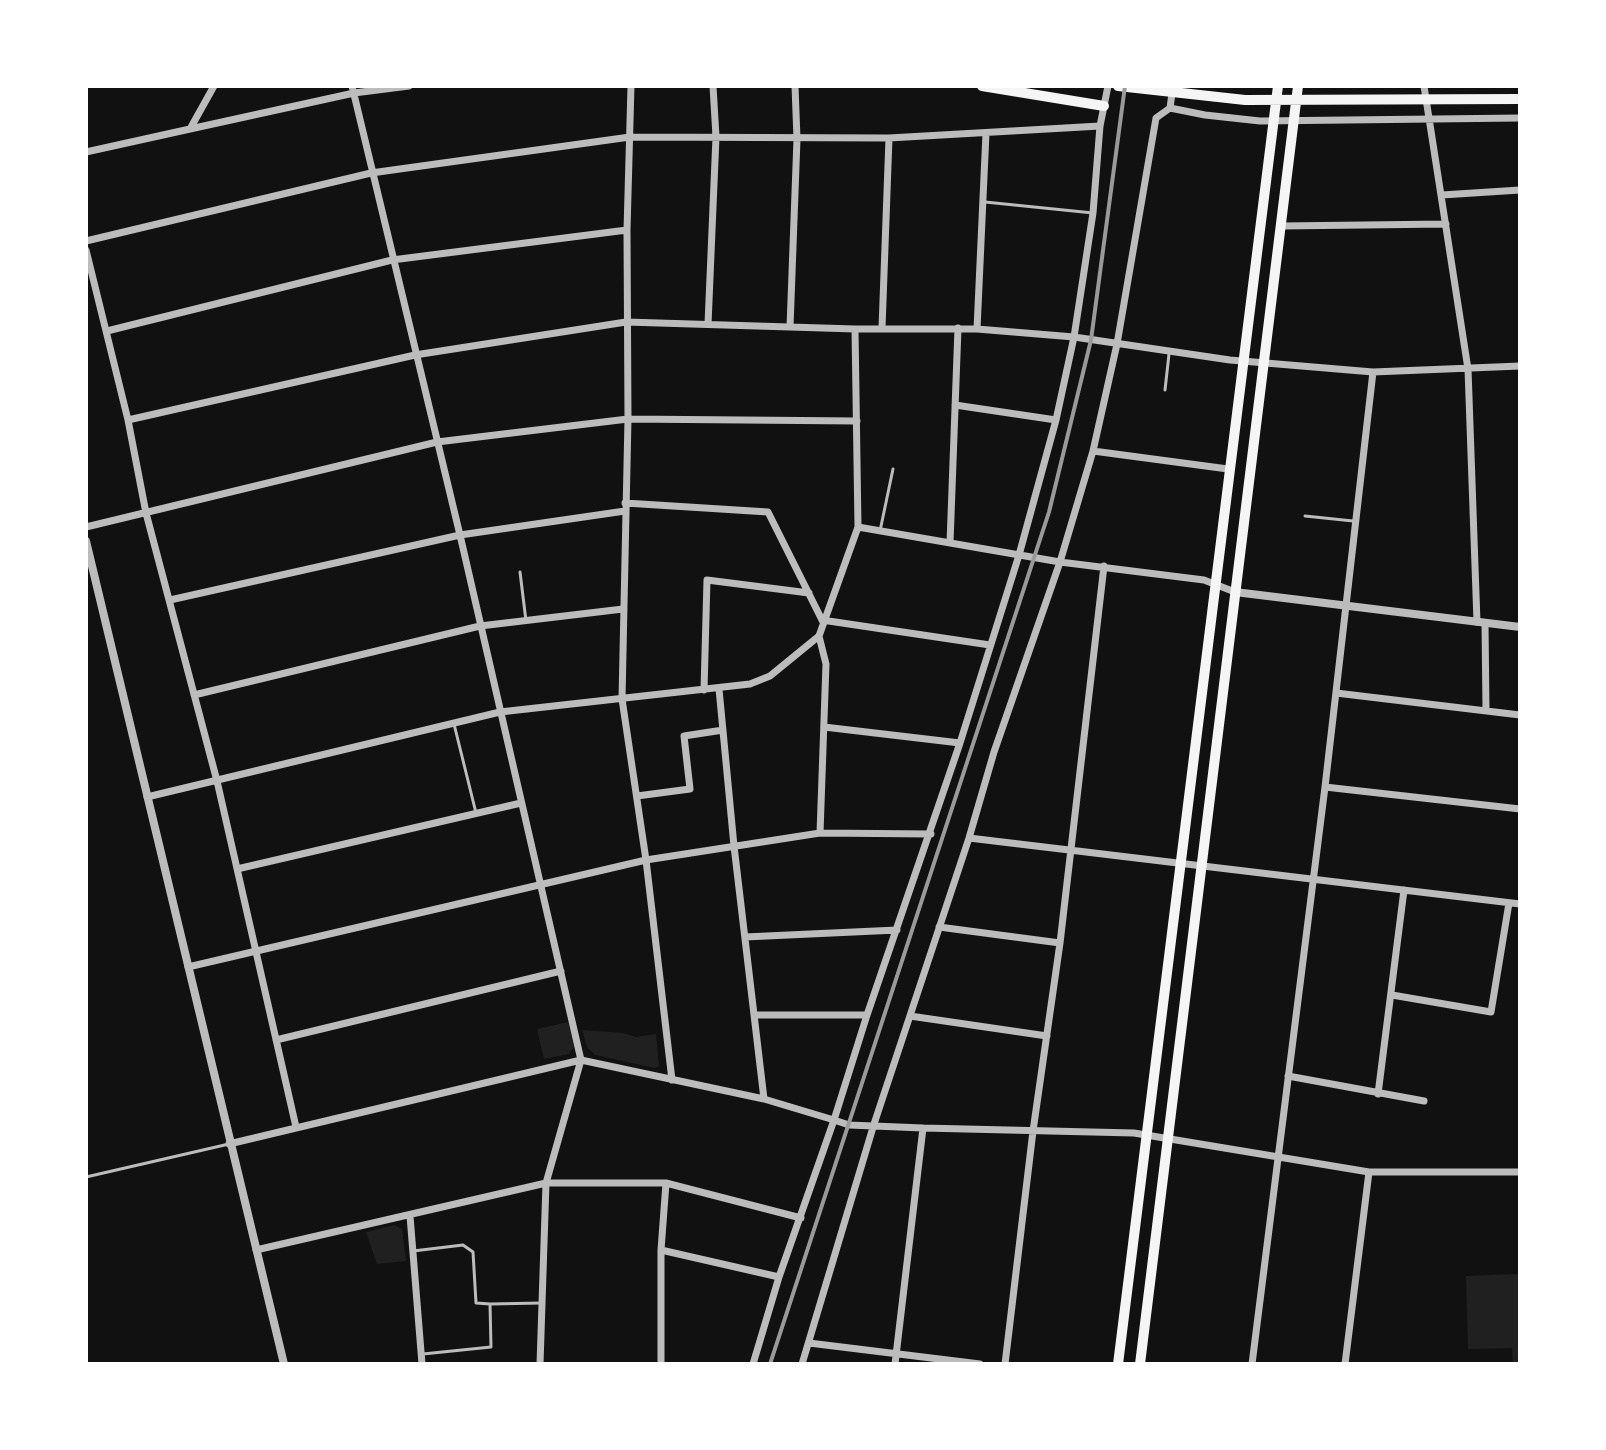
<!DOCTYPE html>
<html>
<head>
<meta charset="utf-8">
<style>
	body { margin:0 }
	#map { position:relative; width:1606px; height:1450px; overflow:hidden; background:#111; font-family:Cabin,sans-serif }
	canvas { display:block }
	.frame { position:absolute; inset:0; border:88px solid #fff; pointer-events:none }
</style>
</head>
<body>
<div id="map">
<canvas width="1606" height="1450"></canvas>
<div class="frame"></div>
</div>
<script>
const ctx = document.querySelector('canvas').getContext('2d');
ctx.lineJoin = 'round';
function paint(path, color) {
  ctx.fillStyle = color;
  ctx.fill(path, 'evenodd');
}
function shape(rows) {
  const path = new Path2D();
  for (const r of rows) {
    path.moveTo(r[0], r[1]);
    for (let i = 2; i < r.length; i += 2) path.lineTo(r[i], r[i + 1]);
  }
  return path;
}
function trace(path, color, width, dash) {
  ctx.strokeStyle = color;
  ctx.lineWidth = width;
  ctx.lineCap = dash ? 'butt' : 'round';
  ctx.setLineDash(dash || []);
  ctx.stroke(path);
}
const green = shape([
	[568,1022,574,1047,569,1054,544,1059,537,1029],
	[582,1030,623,1033,636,1037,656,1034,659,1066,655,1068,595,1055,587,1047],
	[395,1225,402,1229,406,1261,377,1264,366,1232],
	[1520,1274,1520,1364,1513,1364,1512,1348,1468,1349,1466,1276]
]);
const service = shape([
	[985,202,1093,213],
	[1165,390,1169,354],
	[1305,516,1353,521],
	[880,531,893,469],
	[520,572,526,621],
	[454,724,476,813],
	[86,1177,229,1144],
	[413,1251,463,1245,473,1252,476,1303,490,1304],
	[423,1354,491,1347,490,1304,542,1303]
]);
const minor = shape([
	[352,86,460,535,581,1060,546,1183,540,1364],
	[631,86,627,230,628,419,622,699,646,860,672,1080],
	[1424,86,1468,369,1477,622],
	[1170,108,1205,115,1260,121,1520,118],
	[190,129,354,93,409,86],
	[86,152,190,129,214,86],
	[1442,195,1520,190],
	[1281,226,1446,224],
	[86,241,371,173,630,137,889,138,1100,126],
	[86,250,128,420,146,513,217,781,296,1127],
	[708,324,716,137,713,86],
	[790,327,797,139,795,86],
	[882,328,889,138],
	[855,329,858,527,1060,562,1204,580,1235,592],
	[977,329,986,133],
	[107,331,392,260,627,230],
	[955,405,1056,420],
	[128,420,415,355,626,322,855,329,977,329,1074,337,1230,360,1373,372,1520,366],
	[1093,451,1228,469],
	[625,503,768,512,822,620],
	[86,527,437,442,628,419,857,421],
	[950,543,958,328],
	[170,600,460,535,625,511],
	[822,620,990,645],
	[1485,623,1486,711],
	[719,689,734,846,764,1099],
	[704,690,707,580,809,593],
	[1336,693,1520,715],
	[194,695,480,626,623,609],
	[824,727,960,743],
	[1325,787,1520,809],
	[637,796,690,789,684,736,723,730],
	[147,797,500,712,750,684,770,676,819,636],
	[820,833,826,664,819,636,858,527],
	[969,838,1520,904],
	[237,869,521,803],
	[939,927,1060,943],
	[745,937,897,930],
	[188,967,646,860,820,833,931,834],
	[1392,995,1491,1012,1509,903],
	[754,1015,867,1015],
	[910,1016,1047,1036],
	[276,1040,561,971],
	[1288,1076,1424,1101],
	[1378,1094,1404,890],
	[229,1144,581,1060,764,1099,834,1120,867,1015,960,743,1019,555,1056,420,1074,337,1093,213,1100,126,1108,86],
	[410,1216,422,1364],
	[256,1250,546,1183,666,1183,801,1218],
	[661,1250,779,1277],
	[809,1343,980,1364],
	[661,1364,661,1250,666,1183],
	[753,1364,779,1277,834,1120,849,1125,923,1128,1134,1133,1369,1172,1520,1172],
	[802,1364,874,1124,969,838,994,752,1060,562,1093,451,1117,344,1156,118,1170,108,1173,86],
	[895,1364,923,1128],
	[1005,1364,1033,1131,1060,943,1104,566],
	[1252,1364,1325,787,1373,372],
	[1345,1364,1369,1172]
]);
const tertiary = shape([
	[86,541,284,1364],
	[1235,592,1520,627]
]);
const primary = shape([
	[982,86,1104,106],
	[1118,86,1245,100,1520,99],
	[1118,1364,1278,86],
	[1140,1364,1298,86]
]);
const rail = shape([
	[770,1364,1049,512,1091,340,1125,86]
]);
paint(green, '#202020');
trace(service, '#bcbcbc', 3);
trace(minor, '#bcbcbc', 7);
trace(tertiary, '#bcbcbc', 8);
trace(primary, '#f5f5f5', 10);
trace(rail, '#9a9a9a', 4);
</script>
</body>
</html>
